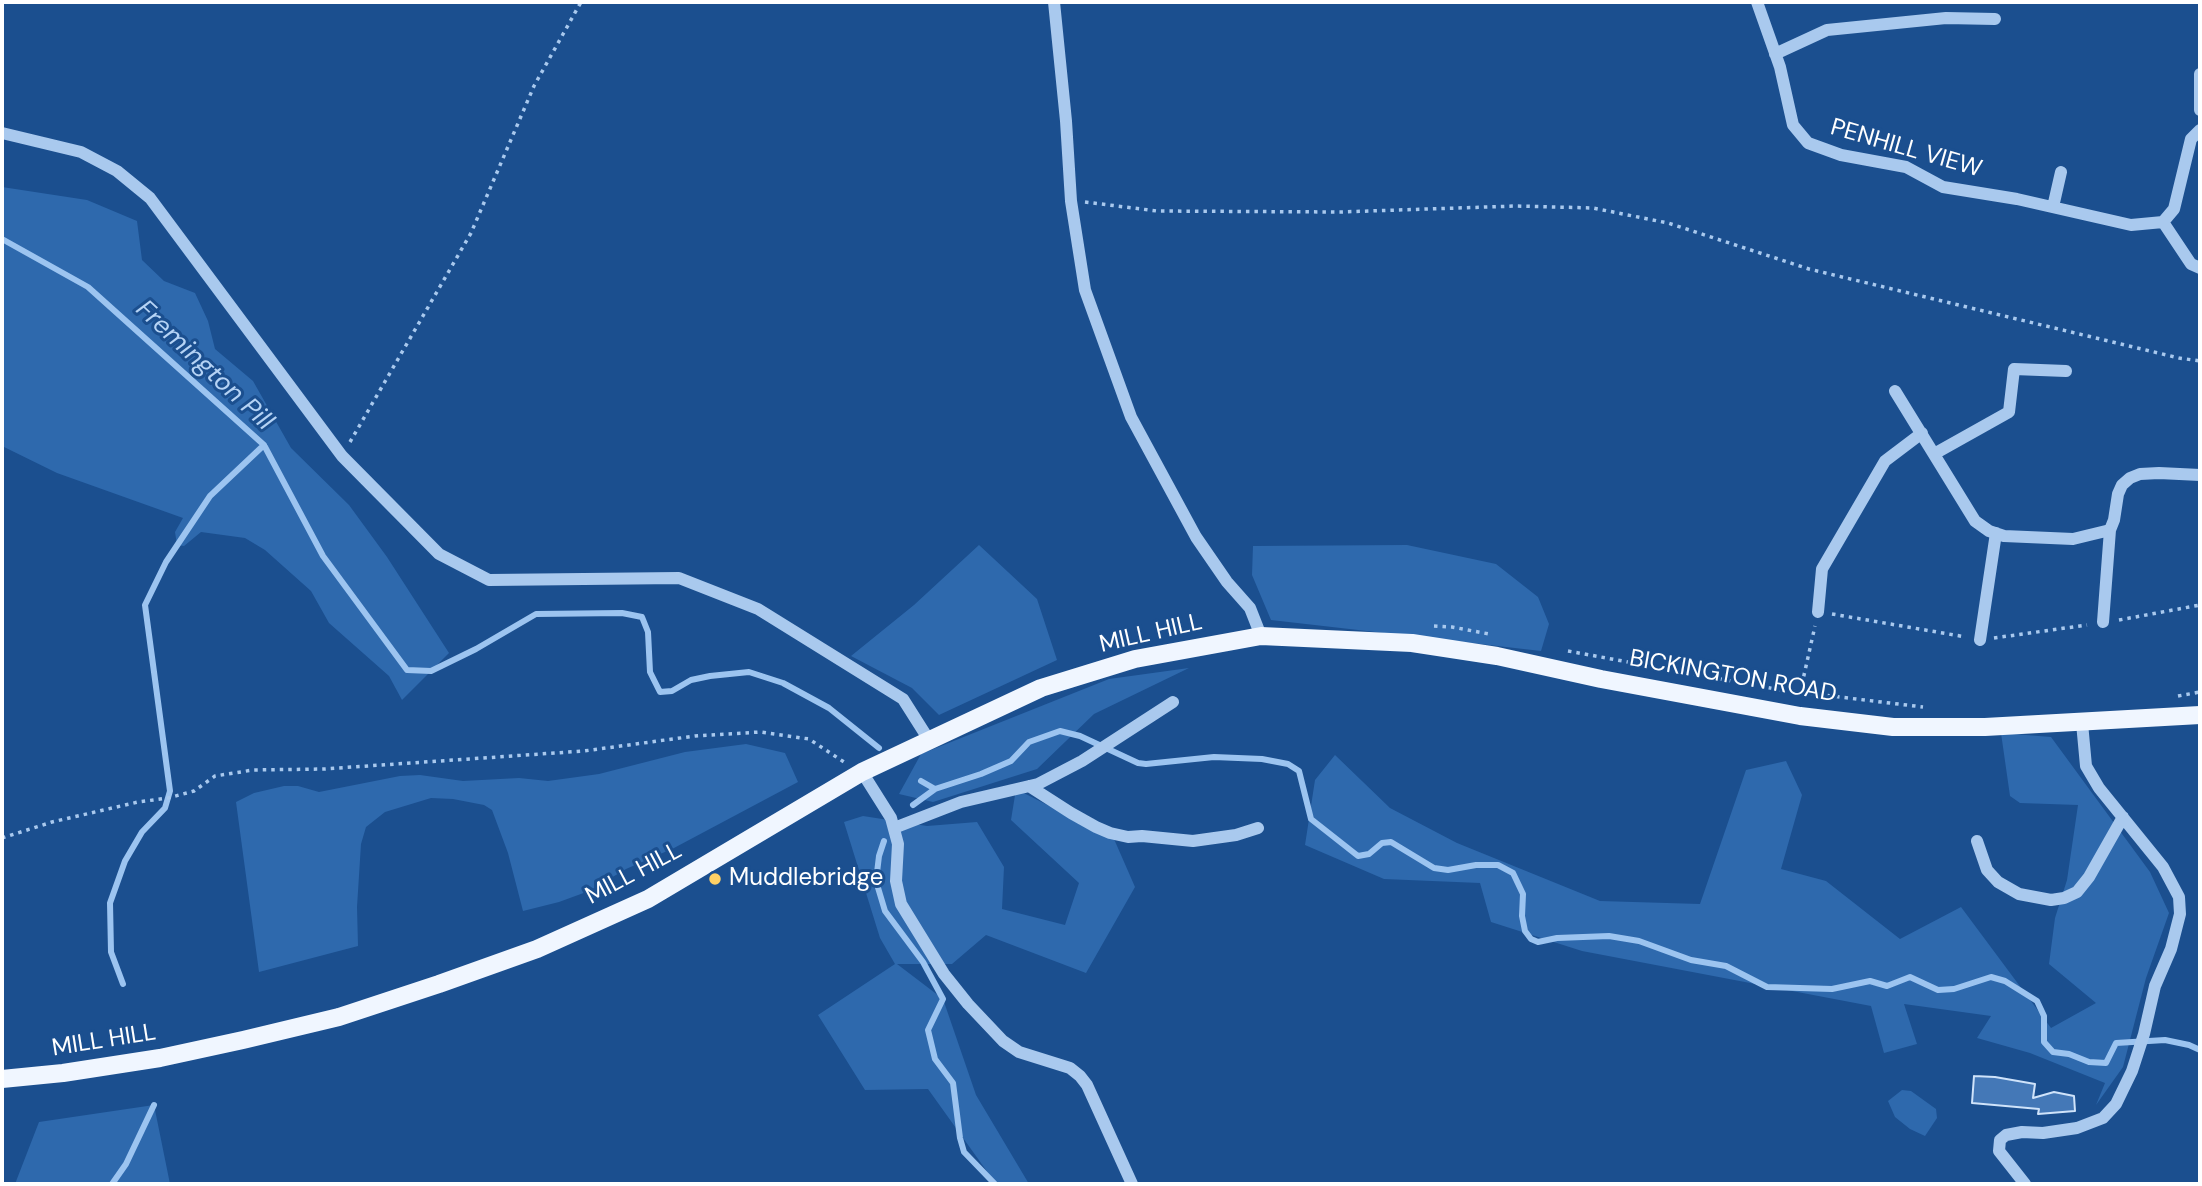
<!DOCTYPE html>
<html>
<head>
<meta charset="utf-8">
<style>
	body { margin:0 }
	#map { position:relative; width:2202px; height:1186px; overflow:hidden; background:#1b4f8f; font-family:"DM Sans",sans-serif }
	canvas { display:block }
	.frame { position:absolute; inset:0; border:4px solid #fff; pointer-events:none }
</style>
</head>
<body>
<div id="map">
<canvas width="2202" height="1186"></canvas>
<div class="frame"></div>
</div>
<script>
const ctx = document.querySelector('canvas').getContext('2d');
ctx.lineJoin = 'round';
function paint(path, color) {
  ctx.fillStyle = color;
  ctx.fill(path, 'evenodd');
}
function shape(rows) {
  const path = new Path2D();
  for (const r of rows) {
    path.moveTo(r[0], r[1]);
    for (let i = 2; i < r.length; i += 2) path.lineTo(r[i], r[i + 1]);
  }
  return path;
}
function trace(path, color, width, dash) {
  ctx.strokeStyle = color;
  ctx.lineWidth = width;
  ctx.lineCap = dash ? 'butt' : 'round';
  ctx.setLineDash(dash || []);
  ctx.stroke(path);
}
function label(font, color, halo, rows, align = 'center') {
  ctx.font = font + ' "DM Sans",sans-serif';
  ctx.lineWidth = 6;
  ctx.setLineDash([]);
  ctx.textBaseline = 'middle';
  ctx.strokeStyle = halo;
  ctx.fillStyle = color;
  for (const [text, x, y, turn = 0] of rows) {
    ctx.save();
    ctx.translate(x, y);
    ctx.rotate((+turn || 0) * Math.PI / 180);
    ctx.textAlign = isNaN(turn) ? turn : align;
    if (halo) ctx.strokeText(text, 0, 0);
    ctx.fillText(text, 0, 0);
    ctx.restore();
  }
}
const green = shape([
	[2,187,87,200,137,221,142,260,164,281,195,293,208,321,215,349,253,381,291,448,349,505,387,557,449,653,402,700,389,676,329,623,311,591,265,550,245,538,201,532,184,546,177,545,175,532,183,518,57,473,2,446],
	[979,545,1037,599,1057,660,939,715,912,688,851,656,914,605],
	[1407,545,1496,564,1538,597,1549,624,1541,651,1271,620,1252,575,1253,546],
	[1189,668,1094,714,1037,769,933,802,899,794,921,754,1109,679],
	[2001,733,2051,737,2150,872,2169,913,2146,978,2123,1067,2096,1105,2105,1083,2030,1053,1977,1038,1991,1016,1904,1004,1917,1044,1884,1053,1871,1006,1582,951,1491,922,1480,883,1384,879,1305,845,1315,780,1335,755,1390,808,1457,843,1600,901,1700,904,1746,770,1786,761,1802,795,1781,869,1826,881,1900,939,1961,907,2051,1028,2096,1003,2049,964,2055,918,2067,880,2078,805,2020,803,2010,796],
	[746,744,785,753,798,782,674,848,626,869,589,891,559,902,523,911,508,853,492,810,484,805,453,799,431,798,385,812,366,827,361,844,357,907,358,946,259,972,236,802,254,793,284,786,298,786,319,792,400,776,420,775,463,781,519,778,548,781,599,774,685,752],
	[1016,789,1114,839,1135,887,1086,973,986,935,952,964,897,964,943,999,976,1095,1029,1184,996,1184,928,1089,865,1090,818,1015,895,964,880,938,844,822,863,816,927,826,977,822,1004,867,1002,909,1065,925,1079,883,1011,820],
	[1902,1090,1911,1091,1936,1109,1937,1118,1925,1136,1910,1129,1895,1117,1888,1101],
	[154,1105,170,1184,15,1184,39,1122]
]);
const stream = shape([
	[2,239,88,287,264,445,323,556,407,670,431,671,476,649,536,614,622,613,642,617,648,632,650,672,660,692,672,691,691,680,710,676,749,672,783,683,829,708,879,748],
	[921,781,935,789,981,774,1011,761,1029,742,1060,731,1080,736,1138,763,1146,764,1214,757,1262,759,1288,764,1299,771,1311,819,1358,856,1369,854,1382,843,1391,842,1434,868,1448,870,1476,865,1498,865,1513,873,1523,894,1522,916,1525,931,1531,939,1538,942,1557,938,1609,936,1639,941,1691,960,1726,966,1767,987,1832,989,1870,981,1887,986,1910,977,1938,990,1954,989,1991,977,2005,981,2037,1001,2044,1016,2044,1042,2053,1052,2069,1054,2089,1062,2106,1063,2116,1043,2165,1040,2189,1045,2200,1050],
	[913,805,935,789],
	[884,841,879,856,876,881,885,911,923,962,943,999,928,1030,935,1059,953,1083,960,1138,964,1152,995,1184],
	[123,984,111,952,110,903,125,861,142,832,165,808,170,791,145,605,166,562,210,496,264,445],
	[112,1184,126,1164,154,1105]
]);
const building = shape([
	[1974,1076,1995,1077,2035,1084,2033,1098,2054,1092,2074,1096,2075,1111,2038,1114,2039,1109,1972,1103,1974,1076]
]);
const path = shape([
	[1085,202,1157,211,1340,212,1516,206,1593,208,1668,223,1809,269,2179,358,2200,361],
	[350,442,471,233,534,86,581,2],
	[1832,614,1966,637],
	[2119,620,2200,605],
	[1434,626,1452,627,1489,634],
	[1994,638,2087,625],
	[1568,651,1781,690,1923,707],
	[1800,693,1815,626],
	[2178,696,2200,692],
	[2,838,52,822,138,802,168,798,194,791,215,776,253,770,324,769,584,751,695,736,760,732,809,739,844,762]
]);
const minor = shape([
	[1054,2,1066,121,1071,201,1085,290,1131,417,1196,537,1227,582,1250,608,1261,636],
	[1757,2,1780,67,1793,125,1808,143,1841,155,1906,167,1943,187,2017,199,2131,225,2163,222,2174,209,2191,139,2200,130],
	[1775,54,1827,30,1946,18,1995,19],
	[2200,74,2200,110],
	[2,133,81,152,117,171,150,198,342,456,439,554,489,580,679,578,758,609,903,699,929,740],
	[2053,207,2061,172],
	[2163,222,2191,264,2200,268],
	[1895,391,1975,521,1989,531,2004,536,2073,539,2110,530,2114,520,2118,494,2122,485,2130,478,2140,474,2159,473,2200,475],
	[1934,454,2009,412,2014,369,2066,371],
	[1818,612,1822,569,1885,461,1922,433],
	[2103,622,2110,530],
	[1980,640,1996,533],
	[862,772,891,818,898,844,896,881,901,904,944,974,968,1004,1003,1041,1019,1052,1070,1068,1080,1076,1087,1085,1132,1184],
	[1029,786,1071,813,1096,827,1110,833,1128,837,1142,836,1193,841,1236,835,1258,828],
	[894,828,961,802,1038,784,1082,761,1173,702],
	[1977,841,1987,870,1998,882,2019,894,2051,900,2064,898,2077,892,2089,877,2123,817],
	[2025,1184,1999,1151,2000,1140,2006,1135,2022,1132,2043,1133,2077,1128,2103,1118,2116,1104,2132,1071,2144,1034,2155,986,2171,949,2180,914,2179,897,2163,867,2099,788,2086,766,2082,723]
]);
const major = shape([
	[2,1079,63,1073,160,1058,243,1040,339,1017,439,984,537,949,648,899,862,772,1041,688,1135,659,1261,636,1412,643,1497,656,1601,679,1800,716,1893,727,1985,727,2200,715]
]);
const markers = [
	[715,879,7,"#ffd166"]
];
const streetNames = [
	["PENHILL VIEW",1906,149,16],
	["MILL HILL",1151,634,-13],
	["BICKINGTON ROAD",1733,677,10],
	["MILL HILL",634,874,-28],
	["MILL HILL",104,1041,-9]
];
const poiNames = [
	["Muddlebridge",729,879]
];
const waterNames = [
	["Fremington Pill",204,366,43]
];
paint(green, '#2e69ad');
trace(stream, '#9cc4f0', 6);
paint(building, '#4478b7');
trace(building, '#cfe3fa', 2);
trace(path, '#a9c9ee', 3.5, [3.5, 5]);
trace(minor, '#a9c9ee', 12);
trace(major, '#f0f6ff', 18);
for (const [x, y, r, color] of markers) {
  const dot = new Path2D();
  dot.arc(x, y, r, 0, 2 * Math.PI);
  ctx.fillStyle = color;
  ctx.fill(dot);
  trace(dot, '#1b4f8f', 2.5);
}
label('24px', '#fff', '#1b4f8f', streetNames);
label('24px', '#fff', '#1b4f8f', poiNames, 'left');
label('italic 26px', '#b5d3f5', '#1b4f8f', waterNames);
</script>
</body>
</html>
